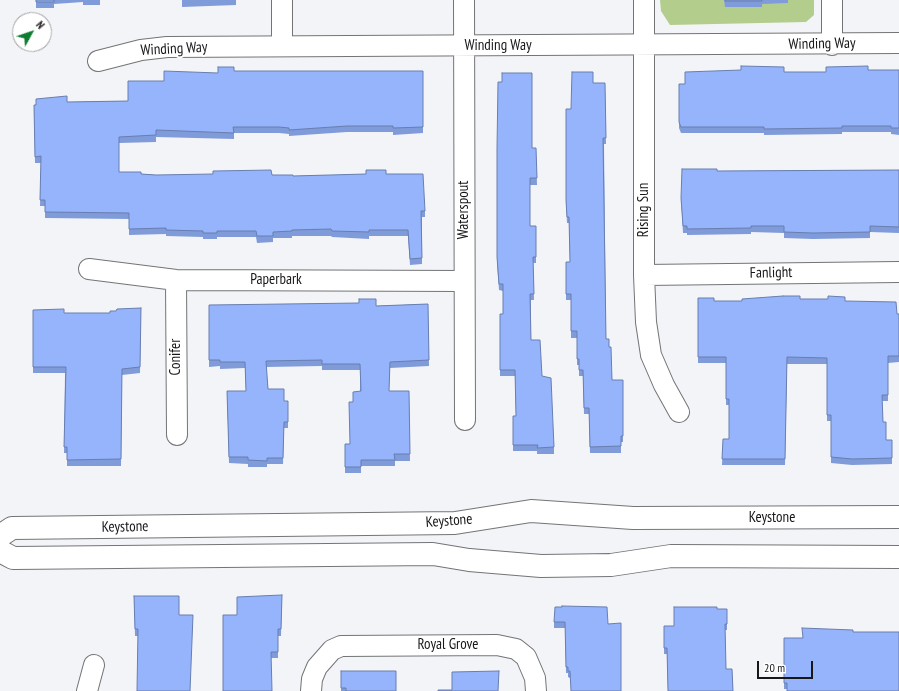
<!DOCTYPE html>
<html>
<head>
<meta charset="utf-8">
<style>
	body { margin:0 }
	#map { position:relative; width:899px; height:691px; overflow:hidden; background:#f3f4f7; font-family:"PT Sans Narrow",sans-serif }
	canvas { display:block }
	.north { position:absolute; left:12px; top:12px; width:40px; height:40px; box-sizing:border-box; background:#fff; border:1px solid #a2a2a3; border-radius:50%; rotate:50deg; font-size:11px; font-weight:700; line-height:16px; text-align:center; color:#171718 }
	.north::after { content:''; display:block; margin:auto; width:14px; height:18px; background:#0f7c32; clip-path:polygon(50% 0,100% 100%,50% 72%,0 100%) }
	.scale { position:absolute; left:757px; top:661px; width:56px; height:18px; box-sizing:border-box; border:2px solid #171718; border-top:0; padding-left:5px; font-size:12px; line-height:14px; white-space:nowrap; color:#171718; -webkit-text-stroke:3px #fff; paint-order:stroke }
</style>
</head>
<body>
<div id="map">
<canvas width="899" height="691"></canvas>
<div class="north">N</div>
<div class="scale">20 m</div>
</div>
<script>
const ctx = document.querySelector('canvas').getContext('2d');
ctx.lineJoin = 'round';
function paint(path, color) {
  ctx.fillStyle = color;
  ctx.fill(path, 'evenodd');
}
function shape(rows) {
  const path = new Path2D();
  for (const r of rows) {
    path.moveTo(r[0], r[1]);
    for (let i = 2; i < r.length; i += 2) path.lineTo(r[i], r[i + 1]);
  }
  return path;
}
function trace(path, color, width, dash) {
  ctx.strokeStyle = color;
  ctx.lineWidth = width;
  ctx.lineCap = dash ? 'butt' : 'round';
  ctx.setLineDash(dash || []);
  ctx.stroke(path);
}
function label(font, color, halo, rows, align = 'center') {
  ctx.font = font + ' "PT Sans Narrow",sans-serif';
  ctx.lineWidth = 4;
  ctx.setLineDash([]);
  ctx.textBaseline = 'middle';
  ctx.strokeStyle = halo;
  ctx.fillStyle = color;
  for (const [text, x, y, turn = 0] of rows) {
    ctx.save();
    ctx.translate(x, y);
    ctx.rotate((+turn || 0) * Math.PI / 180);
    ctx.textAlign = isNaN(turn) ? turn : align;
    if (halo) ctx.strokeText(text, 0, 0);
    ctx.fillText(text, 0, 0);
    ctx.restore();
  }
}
const green = shape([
	[660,0,814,0,814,15,806,22,670,25,661,11]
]);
const minor = shape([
	[282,0,282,46],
	[464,0,465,420],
	[644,0,644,275,646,322,651,355,664,385,679,412],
	[832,0,832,45],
	[98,61,141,50,167,47,899,43],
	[89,269,176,280,464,281],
	[644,275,899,272],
	[176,280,177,435],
	[87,691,94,665],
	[311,691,312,679,317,667,332,650,341,646,497,645,516,649,526,657,535,678,536,691]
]);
const tertiary = shape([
	[0,536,12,528,455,523,531,511,633,518,899,517],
	[0,551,13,558,433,554,469,560,541,566,611,565,671,556,899,557]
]);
const wall = shape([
	[36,0,100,0,100,5,83,5,83,2,54,4,54,8,36,8],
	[182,0,236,0,236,5,182,7],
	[724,0,788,0,788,3,762,4,762,7,725,7],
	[868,70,899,70,899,135,891,134,891,132,842,132,842,134,764,135,764,133,681,133,679,128,679,84,685,84,784,72,826,72],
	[234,71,423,71,423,133,393,135,393,132,347,132,289,136,289,134,279,133,234,133,234,139,156,137,156,142,119,143,119,172,156,175,272,175,293,176,386,174,425,211,425,217,422,217,422,264,410,265,408,236,369,236,369,239,332,237,331,236,292,236,292,238,273,238,273,242,257,243,256,237,217,237,217,239,203,239,203,237,166,236,166,234,129,235,129,219,45,218,45,206,40,206,41,163,35,163,34,105,67,102,128,101,164,81],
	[502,82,532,148,536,148,537,185,530,185,530,226,536,226,536,263,533,263,534,300,531,300,531,340,542,376,554,447,554,454,537,454,537,451,513,451,513,416,516,416,515,376,500,376,500,314,503,314,503,291,499,290,497,263],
	[593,83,605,83,606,144,604,144,606,339,609,347,612,380,623,380,623,442,621,442,621,453,590,453,589,414,584,414,583,376,579,376,579,365,577,365,577,338,571,338,571,300,566,300,566,262,570,262,569,223,567,223,566,206,566,109,571,109],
	[899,170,899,233,870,232,870,238,813,239,784,238,784,233,751,232,751,234,687,235,687,233,683,233,681,198,717,171],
	[698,298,714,301,742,301,800,299,845,301,897,314,899,314,899,362,888,363,888,401,882,401,883,422,886,440,892,440,892,464,852,465,831,463,831,421,827,421,827,364,787,364,785,465,722,465,723,439,729,439,729,405,726,405,726,363,698,363],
	[428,304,429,366,390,368,389,391,409,391,410,461,395,461,395,466,361,466,361,473,345,473,345,444,350,444,353,402,360,391,360,370,322,370,322,366,266,367,268,389,284,401,288,401,288,428,284,428,283,464,267,464,267,467,248,467,248,464,229,463,227,391,246,391,245,368,220,369,220,366,209,367,209,305,376,306],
	[141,308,140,373,122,375,121,466,67,466,67,453,64,453,65,373,33,373,33,310,64,313,110,313,116,311],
	[282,595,281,636,278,636,278,658,271,658,237,615],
	[134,596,179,615,138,636,135,636],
	[607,607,570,678,568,677,568,673,566,673,565,628,554,628,554,622],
	[717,609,727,609,727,630,725,630,726,669,732,669,733,691,668,691,667,654,664,654,664,626,674,626],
	[853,632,787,689,784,689,784,638,803,638],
	[341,671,396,691,341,691]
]);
const building = shape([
	[36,0,54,0,54,2,36,2,36,0],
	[725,0,762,0,762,1,725,1,725,0],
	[741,66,784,67,784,72,826,72,826,67,868,66,868,70,899,70,899,128,891,128,891,126,842,126,842,128,764,129,764,127,681,127,679,122,679,84,685,84,685,72,741,70,741,66],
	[218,67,234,67,234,71,423,71,423,127,393,128,393,126,347,126,289,130,289,128,279,127,233,127,234,133,156,130,156,135,119,137,119,172,141,172,141,174,156,175,213,174,213,171,271,170,272,175,293,175,293,176,366,174,366,170,386,170,386,174,423,174,425,211,421,211,422,258,410,259,408,230,369,230,369,232,332,231,331,229,292,230,292,231,273,232,273,236,257,236,256,231,217,231,217,233,203,233,203,231,166,230,166,228,129,229,129,213,45,212,45,200,40,200,41,156,35,157,34,105,36,105,36,99,67,96,67,102,128,101,128,81,164,81,164,71,218,73,218,67],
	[572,72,593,72,593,83,605,83,606,138,603,138,606,339,609,339,609,347,611,347,612,380,623,380,623,436,621,436,621,446,590,447,589,408,584,408,583,370,579,370,579,359,577,359,577,331,571,331,571,294,566,294,566,262,570,262,569,217,567,217,566,200,566,109,571,109,572,72],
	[502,73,532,73,532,148,536,148,537,178,530,178,530,226,536,226,536,257,533,257,534,294,530,294,531,340,540,340,542,376,551,378,554,447,537,448,538,445,513,445,513,416,516,416,515,370,500,370,500,314,503,314,503,284,499,284,497,257,497,148,498,82,502,82,502,73],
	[682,169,717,169,717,171,899,170,899,227,870,226,870,232,813,233,784,232,784,226,751,226,751,228,687,229,687,226,683,226,681,198,682,169],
	[783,296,800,296,800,299,828,299,828,296,845,297,845,301,896,302,897,314,899,314,899,356,888,356,888,395,882,395,883,422,886,422,886,440,892,440,892,458,852,459,831,457,831,415,827,415,827,358,787,357,785,459,722,459,723,439,729,439,729,399,726,399,726,357,698,357,698,298,714,298,714,301,742,301,742,299,783,296],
	[359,299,376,299,376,306,428,304,429,360,390,362,389,391,409,391,410,454,394,454,395,460,361,460,361,467,345,467,345,444,350,444,349,402,353,402,353,392,361,391,360,364,322,364,322,360,266,361,268,389,284,389,284,401,288,401,288,422,284,422,283,458,267,458,267,461,248,460,248,457,229,457,227,391,246,391,245,362,220,362,220,360,209,360,209,305,359,303,359,299],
	[141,308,140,367,122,369,121,459,67,460,67,447,64,447,66,367,33,367,33,310,64,309,64,313,110,313,110,311,116,311,117,309,141,308],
	[282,595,281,629,278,629,278,652,271,652,272,691,223,691,223,615,237,615,237,597,282,595],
	[134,596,179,596,179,615,193,615,190,691,137,691,138,629,135,629,134,596],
	[562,606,607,607,608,624,621,623,621,691,571,691,570,671,568,671,568,667,566,667,565,622,554,622,555,607,562,607,562,606],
	[674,607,717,607,717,609,727,609,727,624,725,624,726,669,732,669,733,691,668,691,667,648,664,648,664,626,674,626,674,607],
	[802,628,853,630,853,632,899,632,899,691,787,691,787,683,784,683,784,638,803,638,802,628],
	[341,671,396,671,396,691,346,691,346,688,341,688,341,671],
	[499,671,498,691,438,691,438,690,452,690,452,672,499,671]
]);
const streetNames = [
	["Winding Way",822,44,-1],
	["Winding Way",498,46],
	["Winding Way",174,49,-3],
	["Waterspout",464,210,-90],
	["Rising Sun",644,210,-90],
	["Fanlight",771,273,-1],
	["Paperbark",276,280],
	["Conifer",176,357,-90],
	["Keystone",772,518],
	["Keystone",449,521,-4],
	["Keystone",125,527,-1],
	["Royal Grove",448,645]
];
paint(green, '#b3cd8d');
trace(minor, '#737476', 22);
trace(tertiary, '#737476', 24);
trace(minor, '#fff', 20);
trace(tertiary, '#fff', 22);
paint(wall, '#809bd9');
paint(building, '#95b4fc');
trace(building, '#687eb0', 1);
label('15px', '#171718', '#fff', streetNames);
</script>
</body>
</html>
